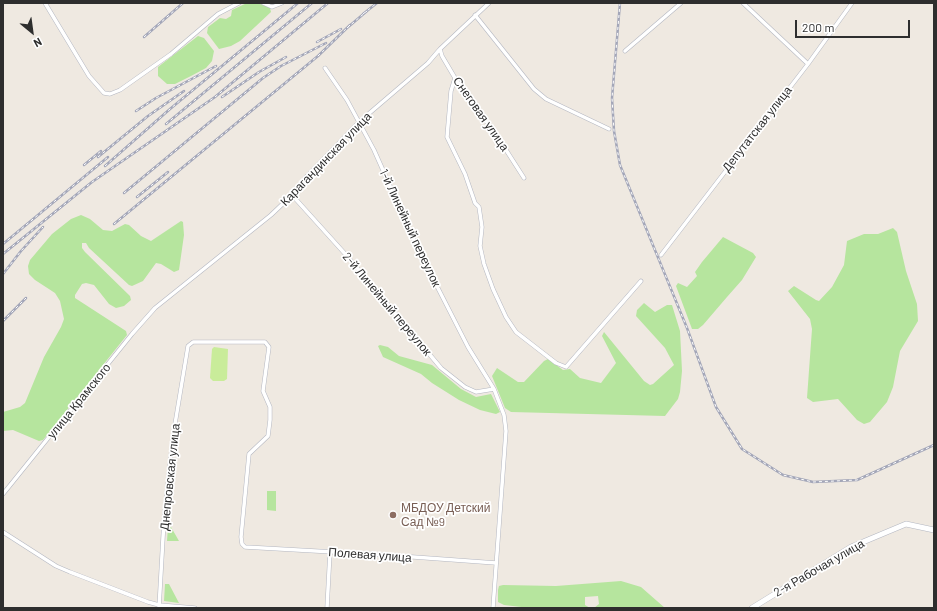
<!DOCTYPE html>
<html>
<head>
<meta charset="utf-8">
<style>
	body { margin:0 }
	#map { position:relative; width:937px; height:611px; overflow:hidden; background:#efe9e1; font-family:Barlow,sans-serif }
	canvas { display:block }
	.frame { position:absolute; inset:0; border:4px solid #2e2e2e; pointer-events:none }
	.north { position:absolute; left:12px; top:12px; width:40px; height:40px; -webkit-text-stroke:3px #fff; paint-order:stroke; rotate:151deg; font-size:11px; font-weight:700; line-height:16px; text-align:center; color:#2e2e2e }
	.north::after { content:''; display:block; margin:auto; width:14px; height:18px; background:#2e2e2e; clip-path:polygon(50% 0,100% 100%,50% 72%,0 100%) }
	.scale { position:absolute; left:795px; top:20px; width:115px; height:18px; box-sizing:border-box; border:2px solid #2e2e2e; border-top:0; padding-left:5px; font-size:12px; line-height:14px; white-space:nowrap; color:#2e2e2e; -webkit-text-stroke:3px #fff; paint-order:stroke }
</style>
</head>
<body>
<div id="map">
<canvas width="937" height="611"></canvas>
<div class="frame"></div>
<div class="north">N</div>
<div class="scale">200 m</div>
</div>
<script>
const ctx = document.querySelector('canvas').getContext('2d');
ctx.lineJoin = 'round';
function paint(path, color) {
  ctx.fillStyle = color;
  ctx.fill(path, 'evenodd');
}
function shape(rows) {
  const path = new Path2D();
  for (const r of rows) {
    path.moveTo(r[0], r[1]);
    for (let i = 2; i < r.length; i += 2) path.lineTo(r[i], r[i + 1]);
  }
  return path;
}
function trace(path, color, width, dash) {
  ctx.strokeStyle = color;
  ctx.lineWidth = width;
  ctx.lineCap = dash ? 'butt' : 'round';
  ctx.setLineDash(dash || []);
  ctx.stroke(path);
}
function label(font, color, halo, rows, align = 'center') {
  ctx.font = font + ' Barlow,sans-serif';
  ctx.lineWidth = 3.5;
  ctx.setLineDash([]);
  ctx.textBaseline = 'middle';
  ctx.strokeStyle = halo;
  ctx.fillStyle = color;
  for (const [text, x, y, turn = 0] of rows) {
    ctx.save();
    ctx.translate(x, y);
    ctx.rotate((+turn || 0) * Math.PI / 180);
    ctx.textAlign = isNaN(turn) ? turn : align;
    if (halo) ctx.strokeText(text, 0, 0);
    ctx.fillText(text, 0, 0);
    ctx.restore();
  }
}
const green = shape([
	[247,3,258,3,270,8,271,12,240,41,231,46,219,49,207,33,208,27,220,18,226,19,231,16,232,10],
	[198,36,204,38,214,51,212,61,206,68,191,76,175,84,167,84,158,76,158,67],
	[81,215,90,219,103,230,112,231,125,224,129,225,141,236,151,241,181,221,183,222,184,235,179,270,174,272,161,264,156,263,143,281,132,286,129,285,89,248,86,243,82,243,82,248,85,252,130,296,131,300,124,306,116,308,109,304,94,285,86,283,82,284,75,295,75,298,126,331,127,335,43,440,39,441,13,430,3,431,3,412,20,407,25,403,44,357,61,327,64,319,60,301,55,293,35,280,29,274,28,266,30,260,52,234,71,219],
	[893,228,897,232,906,271,917,304,918,321,900,351,893,387,887,402,870,422,864,424,857,420,838,399,813,402,807,398,812,329,810,319,788,291,794,286,816,300,819,301,832,287,844,265,847,241,864,234,878,234],
	[723,237,753,253,756,257,742,280,727,297,703,325,698,329,692,329,676,286,678,283,687,287,697,276,695,272,702,262],
	[644,303,655,312,667,305,672,305,680,331,682,371,680,392,678,399,665,416,511,412,505,408,492,376,497,368,518,382,524,382,544,361,548,359,563,370,570,369,580,378,601,383,616,363,602,336,604,332,644,381,650,385,653,384,674,365,665,348,636,316,637,310],
	[380,345,388,347,399,356,432,365,461,389,476,397,491,394,500,412,496,414,480,410,459,400,432,383,421,374,383,357,378,346],
	[267,491,276,491,276,511,267,510],
	[168,527,171,527,179,541,167,541],
	[621,581,641,587,665,608,594,608,599,604,598,596,585,597,585,605,590,608,530,608,504,605,498,602,498,590,499,586,503,585,556,586],
	[165,584,169,584,179,603,164,601]
]);
const pitch = shape([
	[214,347,228,349,227,379,224,381,213,381,210,378,212,349]
]);
const street = shape([
	[45,3,89,76,104,93,110,94,120,90,171,54,218,14,239,3],
	[263,3,272,7,282,3],
	[743,3,808,64],
	[475,15,534,89,546,99,609,129],
	[440,49,442,56,455,78,499,139,524,178],
	[625,51,681,3],
	[325,68,347,100,374,150,418,249,468,347,494,389,504,415,506,431,493,608],
	[455,78,451,91,447,137,465,174,475,203,479,207,482,227,480,246,484,264,493,289,506,317,516,332,556,363,566,367,641,281],
	[292,195,347,256,441,368,465,387,476,392,494,389],
	[661,255,808,64,852,3],
	[3,494,132,334,155,308,271,215,292,195,307,176,359,122,428,63,440,49,489,3],
	[3,532,56,566,70,572,148,602,159,605,195,608],
	[159,608,164,520,173,436,188,346,193,342,265,342,269,347,263,391,270,407,270,420,268,436,249,454,241,537,242,544,245,547,386,555,496,563],
	[327,608,330,552]
]);
const secondary = shape([
	[752,608,851,547,906,524,934,530]
]);
const rail = shape([
	[620,3,612,98,614,131,620,165,687,328,716,407,742,449,783,475,813,482,857,480,934,445],
	[363,14,377,3],
	[347,28,367,11],
	[144,37,183,3],
	[317,42,341,29],
	[222,97,259,72,286,57],
	[136,111,156,98,216,66],
	[166,124,312,3],
	[98,157,148,116,184,91],
	[84,165,101,151],
	[105,166,170,109,298,3],
	[124,193,263,78,281,66,326,43],
	[137,197,168,172],
	[114,224,318,56,350,25],
	[3,244,108,157],
	[3,254,92,182,215,97,328,3],
	[3,274,21,251,43,227],
	[3,321,26,298]
]);
const markers = [
	[393,515,4,"#8d6e63"]
];
const streetNames = [
	["Снеговая улица",481,114,55],
	["Депутатская улица",757,129,-52],
	["Карагандинская улица",326,159,-46],
	["1-й Линейный переулок",410,228,65],
	["2-й Линейный переулок",387,304,50],
	["улица Крамского",79,401,-51],
	["Днепровская улица",170,477,-84],
	["Полевая улица",370,555,4],
	["2-я Рабочая улица",819,568,-30]
];
const educationNames = [
	["МБДОУ Детский",401,508],
	["Сад №9",401,522]
];
paint(green, '#b6e59e');
paint(pitch, '#c9ec9a');
trace(street, '#b4b7c1', 4.5);
trace(secondary, '#b4b7c1', 6);
trace(street, '#fff', 3.5);
trace(secondary, '#fff', 5);
trace(rail, '#a3a6b8', 2.5);
trace(rail, '#fff', 1, [3]);
for (const [x, y, r, color] of markers) {
  const dot = new Path2D();
  dot.arc(x, y, r, 0, 2 * Math.PI);
  ctx.fillStyle = color;
  ctx.fill(dot);
  trace(dot, '#fff', 1.5);
}
label('12px', '#2e2e2e', '#fff', streetNames);
label('12px', '#785e54', '#fff', educationNames, 'left');
</script>
</body>
</html>
